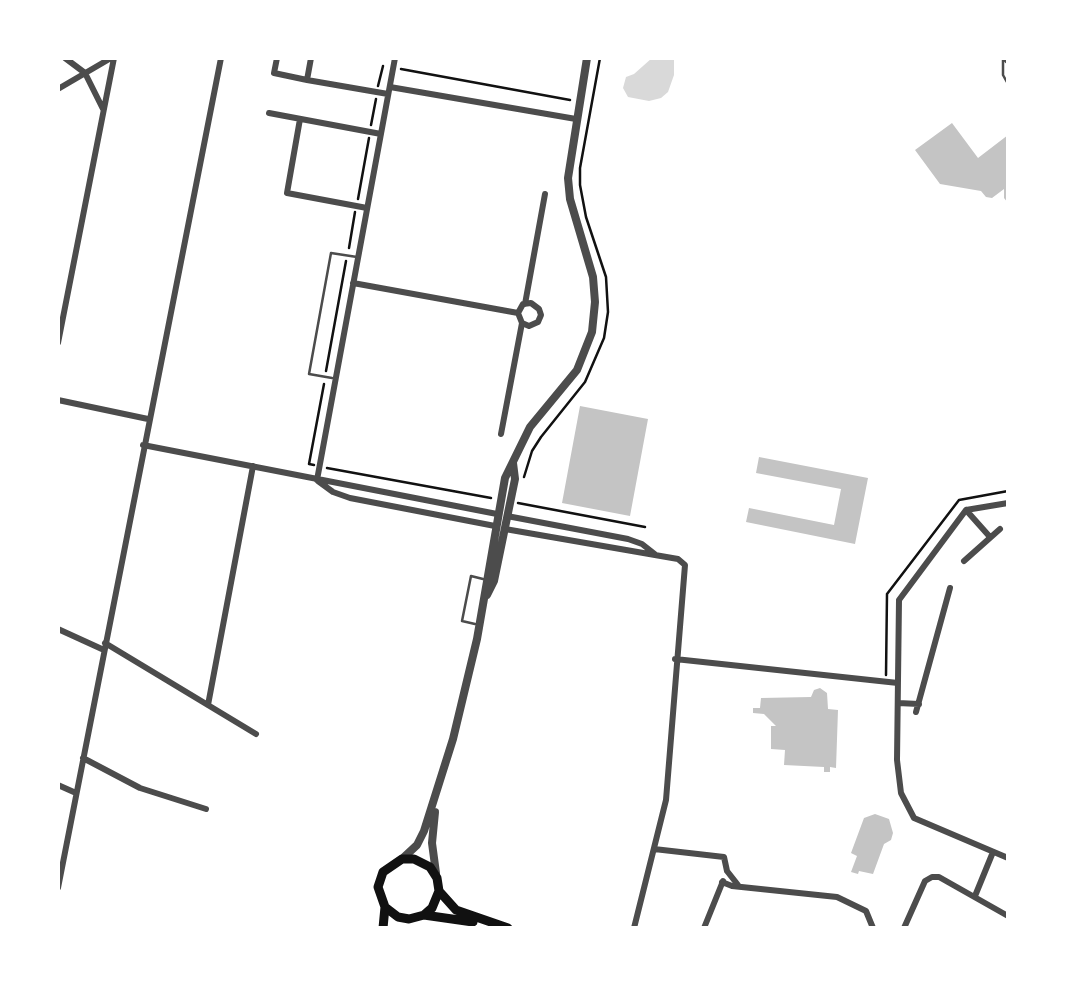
<!DOCTYPE html>
<html>
<head>
<meta charset="utf-8">
<style>
	body { margin:0 }
	#map { position:relative; width:1066px; height:986px; overflow:hidden; background:#fff; font-family:"IBM Plex Sans",sans-serif }
	canvas { display:block }
	.frame { position:absolute; inset:0; border:60px solid #fff; pointer-events:none }
</style>
</head>
<body>
<div id="map">
<canvas width="1066" height="986"></canvas>
<div class="frame"></div>
</div>
<script>
const ctx = document.querySelector('canvas').getContext('2d');
ctx.lineJoin = 'round';
function paint(path, color) {
  ctx.fillStyle = color;
  ctx.fill(path, 'evenodd');
}
function shape(rows) {
  const path = new Path2D();
  for (const r of rows) {
    path.moveTo(r[0], r[1]);
    for (let i = 2; i < r.length; i += 2) path.lineTo(r[i], r[i + 1]);
  }
  return path;
}
function trace(path, color, width, dash) {
  ctx.strokeStyle = color;
  ctx.lineWidth = width;
  ctx.lineCap = dash ? 'butt' : 'round';
  ctx.setLineDash(dash || []);
  ctx.stroke(path);
}
const water = shape([
	[652,58,674,60,674,75,668,92,661,98,649,101,628,97,623,88,626,77,634,74]
]);
const building = shape([
	[952,123,978,158,1008,135,1008,203,1004,198,1004,189,992,198,986,197,981,191,940,184,915,150],
	[580,406,648,419,630,516,562,503],
	[759,457,868,478,855,544,746,522,749,508,834,525,841,489,756,473],
	[820,688,827,693,828,709,838,710,836,768,830,767,830,772,824,772,824,767,784,765,785,750,771,749,771,726,776,726,764,714,753,713,753,708,760,708,761,698,811,697,814,690],
	[875,814,889,819,893,833,891,840,884,844,873,874,859,871,858,874,851,872,857,856,851,853,864,818]
]);
const path = shape([
	[401,69,570,100],
	[378,86,383,66],
	[371,125,376,99],
	[358,199,369,138],
	[349,248,355,212],
	[326,371,346,261],
	[314,465,309,464,324,384],
	[327,468,491,498],
	[524,477,532,451,541,437,585,382,604,338,608,312,606,277,586,217,580,185,580,168,600,58],
	[518,503,645,527],
	[886,675,887,594,959,500,1008,491]
]);
const service = shape([
	[1003,59,1003,75,1008,84],
	[332,378,309,374,331,253,357,257],
	[475,624,462,621,471,576,483,579]
]);
const minor = shape([
	[65,58,85,73,103,109],
	[277,58,274,73,307,80],
	[311,58,307,80,388,94],
	[390,87,576,119],
	[58,89,111,58],
	[269,113,381,134],
	[300,119,287,193,367,208],
	[353,283,518,313,522,323,529,326,538,322,541,315,539,309,531,303,523,304,518,313],
	[525,304,545,194],
	[58,343,114,58],
	[58,400,148,419],
	[501,434,522,323],
	[143,445,497,514],
	[317,480,395,58],
	[318,481,333,492,350,498,495,526],
	[1008,503,966,510,899,600,897,760,901,793,914,818,1008,858],
	[966,510,990,537],
	[507,516,628,539,642,544,656,555],
	[505,529,678,559,685,565,666,800,634,928],
	[964,561,1000,529],
	[58,629,104,650],
	[105,643,256,734],
	[675,659,898,683],
	[898,703,919,704],
	[208,705,253,466],
	[916,712,950,588],
	[83,758,140,788,206,809],
	[58,785,76,793],
	[654,849,724,857,727,871,738,885],
	[722,882,732,886,837,897,866,911,873,928],
	[58,888,221,58],
	[975,896,993,852],
	[704,928,723,881],
	[904,928,925,881,932,877,939,877,1008,916]
]);
const tertiary = shape([
	[1006,58,1008,60],
	[487,595,494,581,515,479,513,463],
	[435,812,432,843,436,873],
	[402,859,417,845,424,831,453,739,477,639,505,478,530,427,577,370,592,332,595,302,593,277,570,199,568,178,587,58]
]);
const secondary = shape([
	[439,891,456,910,508,928],
	[424,915,473,922],
	[383,928,385,907,378,887,383,872,402,859,414,859,430,867,437,878,439,891,432,908,424,915,409,919,398,917,385,907]
]);
paint(water, '#d9d9d9');
paint(building, '#c4c4c4');
trace(path, '#111', 2.5);
trace(service, '#4c4c4c', 2.5);
trace(minor, '#4c4c4c', 6);
trace(tertiary, '#4c4c4c', 8);
trace(secondary, '#111', 9);
</script>
</body>
</html>
